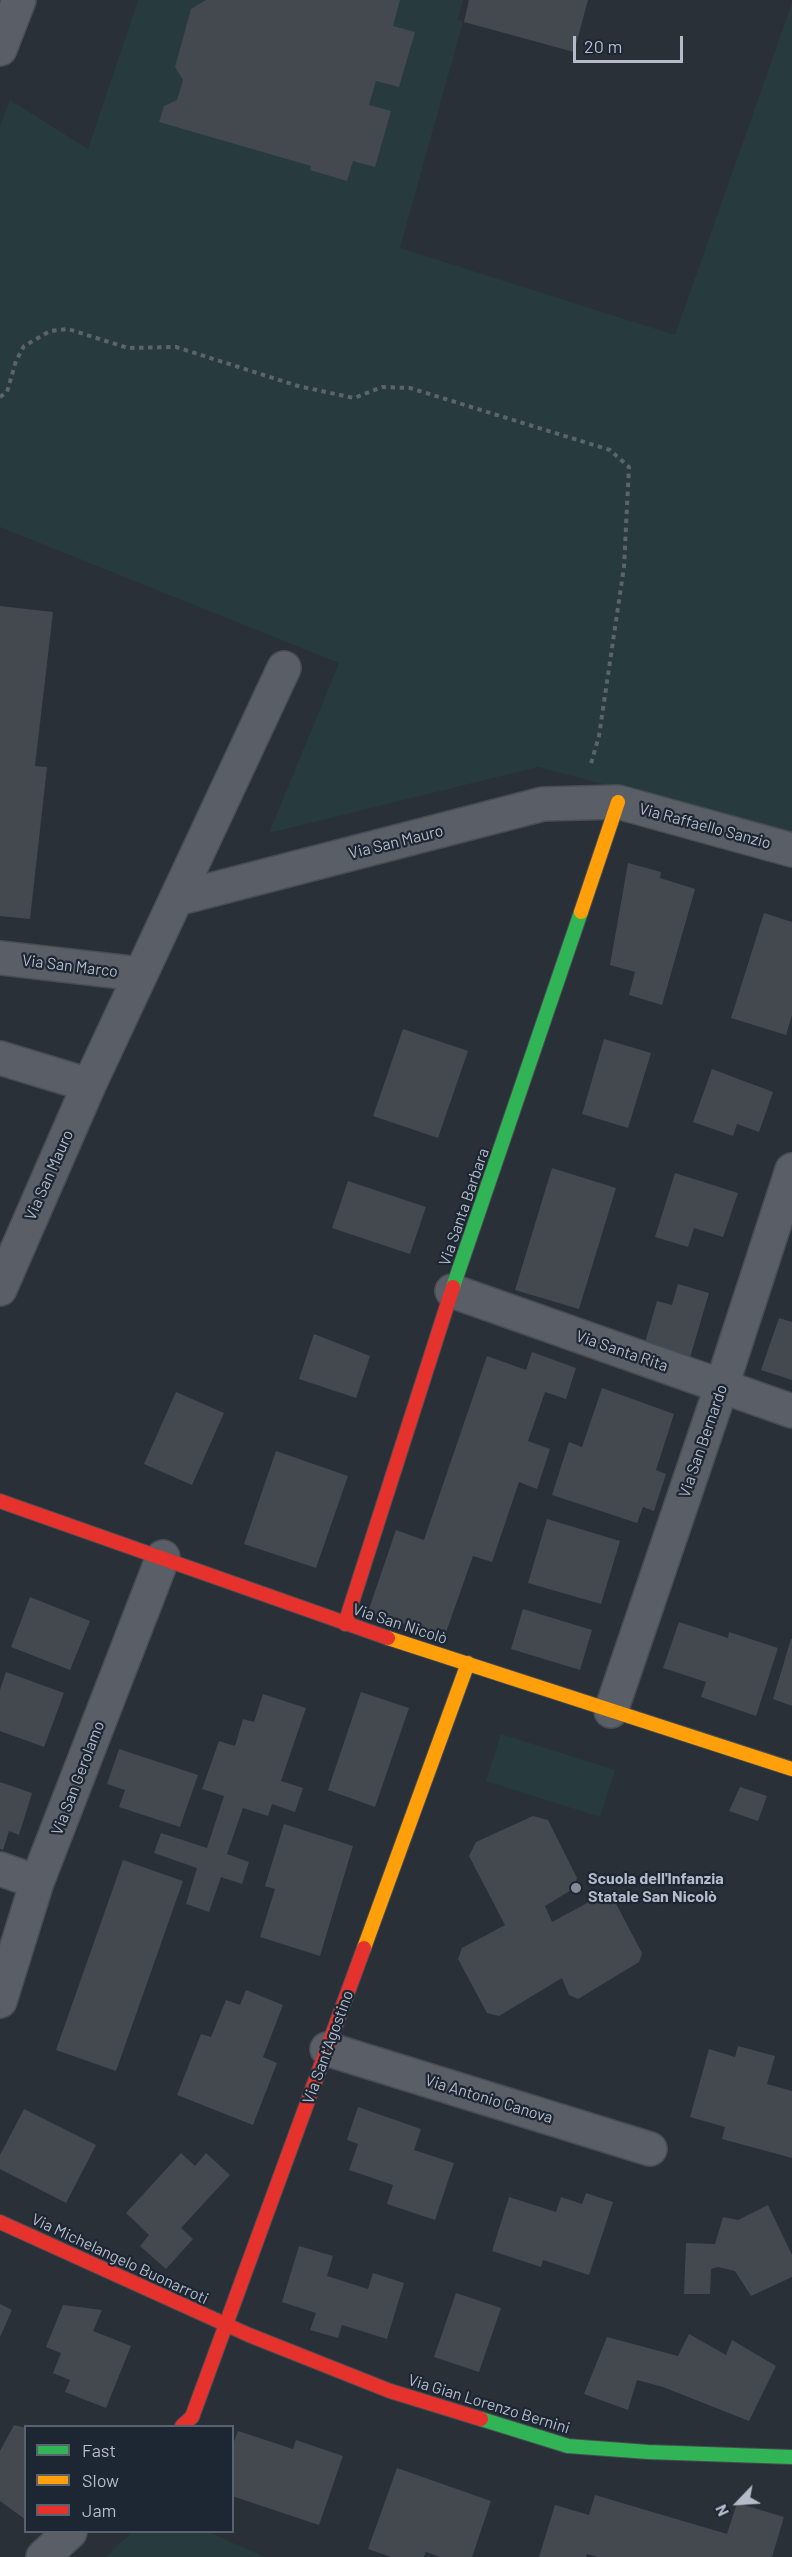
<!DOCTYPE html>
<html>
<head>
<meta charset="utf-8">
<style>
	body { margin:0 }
	#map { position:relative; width:792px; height:2557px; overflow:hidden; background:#2a3038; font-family:Barlow,sans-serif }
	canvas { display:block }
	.legend { position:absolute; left:24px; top:2425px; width:210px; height:108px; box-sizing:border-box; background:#1d2633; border:2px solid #59626f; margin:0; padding:8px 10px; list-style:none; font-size:18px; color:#b4bcc9 }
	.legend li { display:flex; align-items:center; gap:12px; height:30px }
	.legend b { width:30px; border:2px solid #59626f }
	.north { position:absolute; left:708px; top:2473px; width:60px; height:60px; -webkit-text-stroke:4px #1d2633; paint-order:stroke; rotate:245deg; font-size:16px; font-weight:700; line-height:24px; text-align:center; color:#b4bcc9 }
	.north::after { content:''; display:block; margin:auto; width:21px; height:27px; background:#b4bcc9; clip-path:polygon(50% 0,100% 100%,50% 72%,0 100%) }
	.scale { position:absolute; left:573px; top:36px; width:110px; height:27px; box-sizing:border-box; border:3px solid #b4bcc9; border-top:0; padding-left:8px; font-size:18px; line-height:21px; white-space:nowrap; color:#b4bcc9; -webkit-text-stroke:4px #1d2633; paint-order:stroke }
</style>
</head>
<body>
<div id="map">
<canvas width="792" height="2557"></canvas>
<ul class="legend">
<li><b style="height:8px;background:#30b455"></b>Fast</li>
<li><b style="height:8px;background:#ff9f0a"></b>Slow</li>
<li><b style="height:8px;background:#e5322d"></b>Jam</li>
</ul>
<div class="north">N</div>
<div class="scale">20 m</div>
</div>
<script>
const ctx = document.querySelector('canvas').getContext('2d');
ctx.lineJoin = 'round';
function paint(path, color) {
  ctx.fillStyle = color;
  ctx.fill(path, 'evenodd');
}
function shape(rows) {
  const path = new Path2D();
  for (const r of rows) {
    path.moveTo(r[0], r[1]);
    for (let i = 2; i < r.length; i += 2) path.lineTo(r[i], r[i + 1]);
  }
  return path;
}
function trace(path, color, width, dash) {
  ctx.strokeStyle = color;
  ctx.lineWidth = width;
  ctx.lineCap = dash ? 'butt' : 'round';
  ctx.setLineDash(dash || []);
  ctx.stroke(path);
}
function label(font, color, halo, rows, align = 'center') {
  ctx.font = font + ' Barlow,sans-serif';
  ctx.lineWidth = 4.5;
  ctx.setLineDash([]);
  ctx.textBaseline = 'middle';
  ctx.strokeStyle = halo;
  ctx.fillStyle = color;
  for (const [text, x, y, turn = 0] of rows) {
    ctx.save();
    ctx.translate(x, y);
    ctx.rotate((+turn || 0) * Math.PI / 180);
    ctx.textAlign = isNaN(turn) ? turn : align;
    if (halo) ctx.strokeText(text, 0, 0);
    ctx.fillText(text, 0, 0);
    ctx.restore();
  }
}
const green = shape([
	[138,0,463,0,458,19,463,22,400,248,675,335,792,3,792,833,538,767,269,833,339,663,0,527,0,126,10,100,88,149],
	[501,1734,615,1770,600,1817,486,1781],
	[132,2532,208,2532,265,2557,106,2557]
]);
const building = shape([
	[206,0,400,0,393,26,415,32,399,87,376,81,369,105,391,111,375,167,353,161,347,181,310,170,311,166,159,122,164,106,177,100,183,80,175,67,191,9],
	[469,0,588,0,574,52,464,22],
	[0,606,53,612,35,766,47,767,30,919,0,916],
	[628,863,661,872,660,878,695,889,662,1005,629,995,635,972,610,965],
	[764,913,792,922,792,1015,786,1035,731,1018],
	[403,1029,468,1051,438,1138,373,1116],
	[604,1039,651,1053,628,1128,582,1114],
	[712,1069,773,1092,759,1132,737,1124,733,1136,693,1122],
	[552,1168,616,1188,579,1309,515,1290],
	[675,1173,738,1193,723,1237,694,1228,688,1247,655,1237],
	[348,1181,426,1207,410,1254,332,1228],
	[678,1284,709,1293,689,1361,644,1346,657,1301,672,1305],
	[779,1318,792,1322,792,1380,761,1370],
	[314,1334,370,1356,356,1398,299,1379],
	[532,1352,576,1368,566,1399,545,1392,528,1441,550,1449,537,1489,519,1482,492,1562,473,1556,444,1638,368,1612,396,1530,424,1540,487,1356,526,1370],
	[602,1388,674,1414,656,1470,666,1474,654,1511,643,1507,637,1523,552,1495,569,1442,582,1447],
	[176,1392,224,1413,192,1485,144,1464],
	[276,1451,348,1476,316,1568,244,1544],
	[547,1519,620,1541,601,1604,528,1583],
	[30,1597,90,1621,70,1670,11,1647],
	[523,1609,592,1630,580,1670,511,1649],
	[679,1622,728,1638,729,1632,778,1648,756,1716,701,1697,706,1682,663,1668],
	[791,1639,792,1639,792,1706,773,1699],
	[6,1672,64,1693,44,1747,0,1731,0,1690],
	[361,1692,409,1708,375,1807,328,1790],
	[263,1694,306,1708,281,1781,303,1788,295,1812,272,1804,268,1816,243,1808,227,1854,249,1862,242,1884,221,1877,209,1912,186,1904,197,1868,154,1853,161,1833,207,1848,224,1796,202,1789,219,1741,235,1746,243,1719,254,1722],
	[119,1749,198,1775,180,1827,119,1807,125,1790,107,1784],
	[0,1782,32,1793,19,1835,9,1831,3,1850,0,1849],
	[740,1787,767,1796,758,1821,729,1811],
	[533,1816,548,1820,577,1878,573,1889,545,1906,552,1922,600,1896,614,1900,642,1953,639,1962,578,1999,569,1995,562,1978,499,2016,487,2013,458,1959,462,1948,505,1925,469,1856,476,1842],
	[284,1824,353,1846,320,1956,260,1937,275,1889,265,1886],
	[123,1860,183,1881,116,2071,56,2050],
	[246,1990,283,2005,263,2057,277,2063,253,2125,177,2095,201,2034,211,2037,226,2000,240,2005],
	[738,2046,775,2056,767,2084,792,2091,792,2158,722,2139,725,2127,690,2117,709,2049,735,2057],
	[358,2107,421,2129,414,2150,454,2163,435,2220,387,2204,393,2185,349,2170,358,2144,347,2140],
	[24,2109,96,2145,66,2203,0,2169,0,2155],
	[181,2153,195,2166,206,2153,230,2175,181,2228,193,2239,166,2269,140,2246,149,2235,126,2213],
	[586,2193,613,2202,589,2275,543,2260,541,2267,492,2251,509,2197,556,2212,561,2197,582,2204],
	[768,2205,792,2255,792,2277,751,2296,735,2271,718,2267,711,2269,710,2294,684,2294,686,2243,715,2244,723,2217,738,2220],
	[299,2246,333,2256,327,2276,368,2289,373,2273,404,2283,387,2339,342,2325,338,2338,310,2330,316,2313,282,2302],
	[456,2293,501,2308,479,2372,434,2357],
	[0,2304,12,2310,0,2337],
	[63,2305,102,2310,93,2331,131,2346,106,2408,65,2392,70,2380,53,2373,61,2353,46,2347],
	[689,2334,726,2355,732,2340,776,2366,749,2421,663,2387,637,2380,628,2410,584,2394,607,2337,678,2356],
	[14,2425,26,2428,26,2520,0,2501,0,2451],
	[238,2431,293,2449,296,2440,343,2456,319,2525,232,2496,232,2447],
	[397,2468,491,2501,472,2557,440,2557,426,2552,424,2557,391,2557,368,2549],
	[595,2495,727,2534,737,2503,784,2517,772,2557,598,2557,587,2554,586,2557,539,2557,555,2505,589,2515]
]);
const path = shape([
	[0,397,7,392,16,361,24,346,50,331,68,329,128,348,176,347,298,386,354,398,382,387,410,388,610,450,629,467,624,567,599,736,590,767]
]);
const street = shape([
	[0,49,19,0],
	[176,899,543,804,618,802,792,850],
	[0,958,140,974],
	[0,1058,89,1085],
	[0,1289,89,1085,284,668],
	[452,1291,792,1411],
	[611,1711,722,1385,792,1170],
	[0,1869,37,1882],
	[0,2001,37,1882,163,1557],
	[327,2049,650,2149],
	[43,2557,70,2532]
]);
const fast = shape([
	[453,1287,581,912],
	[481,2419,568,2446,648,2452,792,2457]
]);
const slow = shape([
	[581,912,618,802],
	[388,1638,792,1769],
	[364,1948,468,1663]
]);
const jam = shape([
	[0,1501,388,1638],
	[345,1624,453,1287],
	[0,2222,249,2335,390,2391,481,2419],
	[182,2426,192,2417,364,1948]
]);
const markers = [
	[576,1888,6,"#848b96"]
];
const streetNames = [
	["Via Raffaello Sanzio",705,826,15],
	["Via San Mauro",396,842,-14],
	["Via San Marco",70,966,7],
	["Via San Mauro",49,1175,-66],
	["Via Santa Barbara",464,1207,-71],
	["Via Santa Rita",622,1351,19],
	["Via San Bernardo",703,1441,-71],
	["Via San Nicolò",400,1624,18],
	["Via San Gerolamo",78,1778,-69],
	["Via Sant'Agostino",328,2047,-70],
	["Via Antonio Canova",489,2099,17],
	["Via Michelangelo Buonarroti",120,2259,25],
	["Via Gian Lorenzo Bernini",489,2404,17]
];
const poiNames = [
	["Scuola dell'Infanzia",588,1879],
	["Statale San Nicolò",588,1897]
];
paint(green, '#273a3e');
paint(building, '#444950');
trace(street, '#484c53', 36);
trace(fast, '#484c53', 16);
trace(slow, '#484c53', 16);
trace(jam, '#484c53', 16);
trace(path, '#5d636a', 4, [4.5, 4.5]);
trace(street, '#5a5e66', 33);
trace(fast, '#30b455', 14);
trace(slow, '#ff9f0a', 14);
trace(jam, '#e5322d', 14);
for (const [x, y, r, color] of markers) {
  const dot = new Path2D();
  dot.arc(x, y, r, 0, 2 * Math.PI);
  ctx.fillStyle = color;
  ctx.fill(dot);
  trace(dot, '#1d2633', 2);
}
label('16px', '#b4bcc9', '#1d2633', streetNames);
label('bold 16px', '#b4bcc9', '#1d2633', poiNames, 'left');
</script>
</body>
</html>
